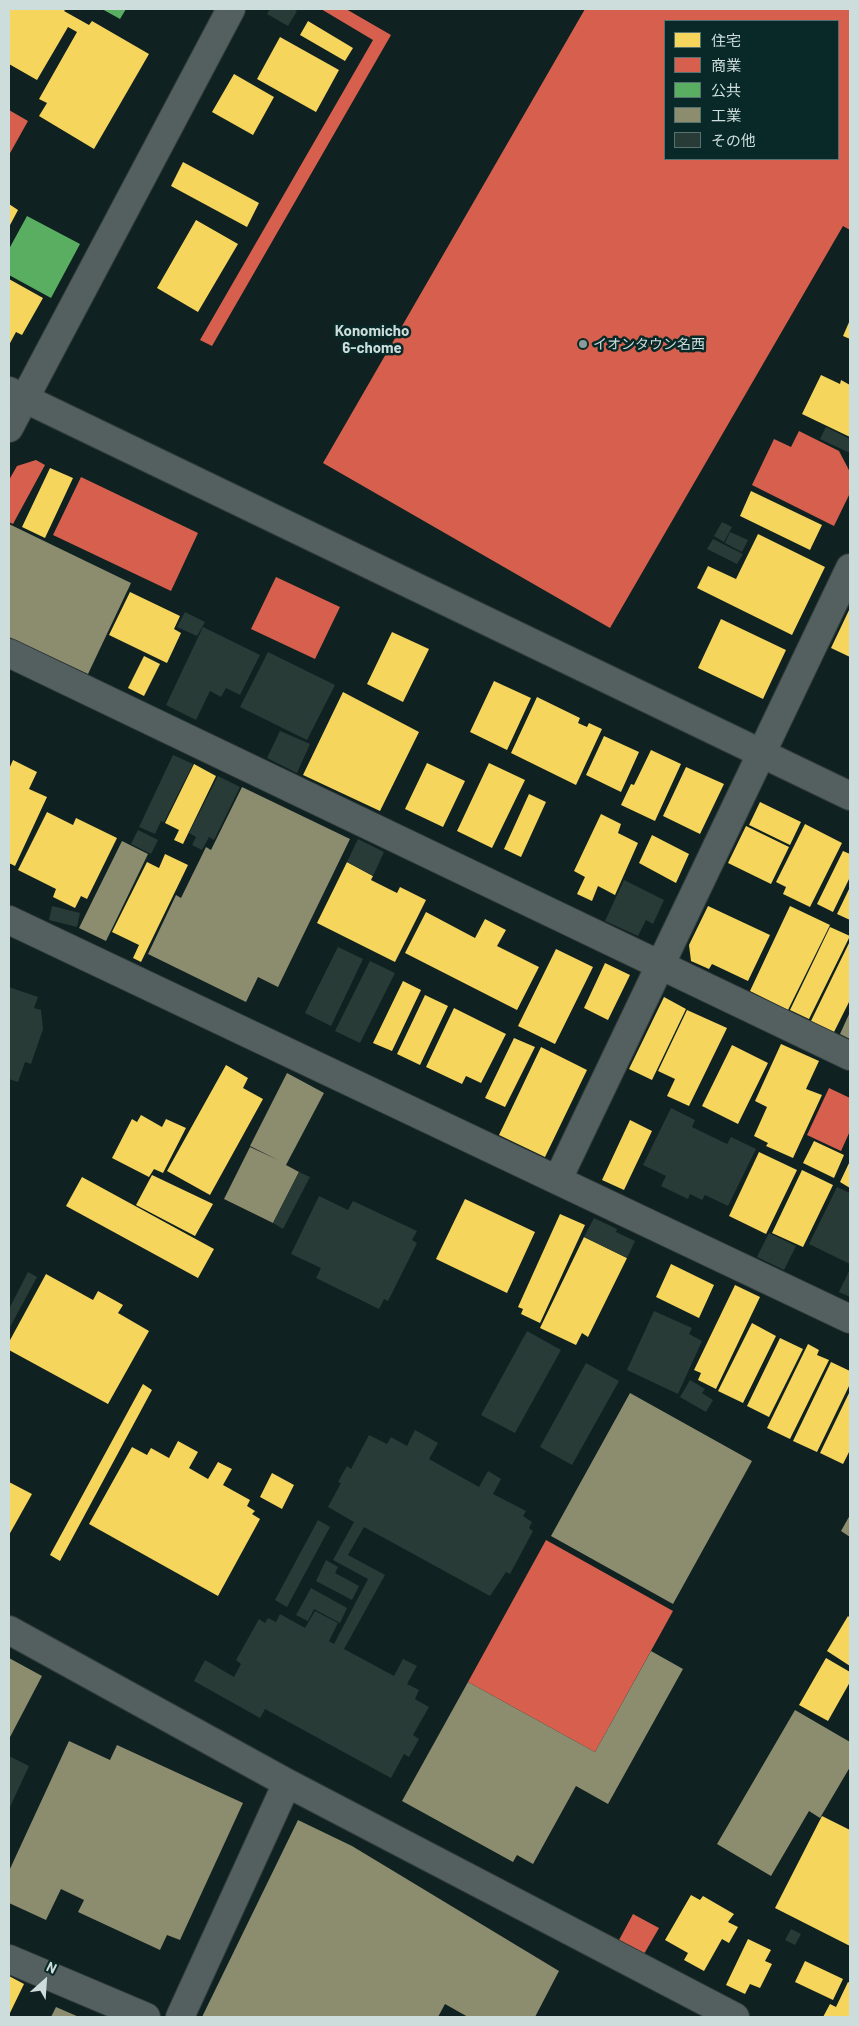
<!DOCTYPE html>
<html>
<head>
<meta charset="utf-8">
<style>
	body { margin:0 }
	#map { position:relative; width:859px; height:2026px; overflow:hidden; background:#102121; font-family:Barlow,"Noto Sans JP",sans-serif }
	canvas { display:block }
	.frame { position:absolute; inset:0; border:10px solid #ccdddc; pointer-events:none }
	.legend { position:absolute; left:664px; top:20px; width:175px; height:140px; box-sizing:border-box; background:#082927; border:1px solid #56716f; margin:0; padding:6px 9px; list-style:none; font-size:15px; color:#ccdddc }
	.legend li { display:flex; align-items:center; gap:10px; height:25px }
	.legend b { width:25px; border:1px solid #56716f }
	.north { position:absolute; left:20px; top:1956px; width:50px; height:50px; -webkit-text-stroke:4px #082927; paint-order:stroke; rotate:26deg; font-size:14px; font-weight:700; line-height:20px; text-align:center; color:#ccdddc }
	.north::after { content:''; display:block; margin:auto; width:18px; height:22px; background:#ccdddc; clip-path:polygon(50% 0,100% 100%,50% 72%,0 100%) }
</style>
</head>
<body>
<div id="map">
<canvas width="859" height="2026"></canvas>
<div class="frame"></div>
<ul class="legend">
<li><b style="height:14px;background:#f6d55c"></b>住宅</li>
<li><b style="height:14px;background:#d6604d"></b>商業</li>
<li><b style="height:14px;background:#5aae61"></b>公共</li>
<li><b style="height:14px;background:#8c8c6e"></b>工業</li>
<li><b style="height:14px;background:#293b36"></b>その他</li>
</ul>
<div class="north">N</div>
</div>
<script>
const ctx = document.querySelector('canvas').getContext('2d');
ctx.lineJoin = 'round';
function paint(path, color) {
  ctx.fillStyle = color;
  ctx.fill(path, 'evenodd');
}
function shape(rows) {
  const path = new Path2D();
  for (const r of rows) {
    path.moveTo(r[0], r[1]);
    for (let i = 2; i < r.length; i += 2) path.lineTo(r[i], r[i + 1]);
  }
  return path;
}
function trace(path, color, width, dash) {
  ctx.strokeStyle = color;
  ctx.lineWidth = width;
  ctx.lineCap = dash ? 'butt' : 'round';
  ctx.setLineDash(dash || []);
  ctx.stroke(path);
}
function label(font, color, halo, rows, align = 'center') {
  ctx.font = font + ' Barlow,"Noto Sans JP",sans-serif';
  ctx.lineWidth = 5;
  ctx.setLineDash([]);
  ctx.textBaseline = 'middle';
  ctx.strokeStyle = halo;
  ctx.fillStyle = color;
  for (const [text, x, y, turn = 0] of rows) {
    ctx.save();
    ctx.translate(x, y);
    ctx.rotate((+turn || 0) * Math.PI / 180);
    ctx.textAlign = isNaN(turn) ? turn : align;
    if (halo) ctx.strokeText(text, 0, 0);
    ctx.fillText(text, 0, 0);
    ctx.restore();
  }
}
const homes = shape([
	[9,9,66,9,64,11,89,25,92,21,149,54,94,149,39,116,47,103,39,99,77,32,68,27,37,80,9,64],
	[308,21,353,48,345,61,300,35],
	[280,37,339,70,316,112,257,79],
	[234,74,274,97,253,135,212,112],
	[183,162,259,203,247,227,171,186],
	[9,204,18,210,9,227],
	[196,220,238,244,198,312,157,288],
	[9,279,43,298,22,335,16,332,9,345],
	[850,320,850,339,843,336],
	[821,375,840,384,841,380,850,385,850,437,802,414],
	[50,468,73,478,45,538,22,527],
	[751,491,822,525,810,550,740,516],
	[758,534,825,567,792,635,697,588,708,566,736,579],
	[130,592,180,616,174,629,181,633,167,663,109,635],
	[850,608,850,657,831,648],
	[721,619,786,650,763,699,698,668],
	[392,632,429,649,403,702,367,684],
	[144,656,160,664,144,696,128,688],
	[494,681,531,698,507,750,470,732],
	[343,692,419,732,380,811,303,775],
	[537,697,580,718,578,723,587,727,589,723,602,729,576,785,511,753],
	[604,736,639,752,621,792,586,775],
	[651,750,681,764,655,821,621,805,631,784,634,785],
	[13,760,37,772,29,789,47,797,15,866,9,863,9,769],
	[427,763,465,781,443,827,405,809],
	[489,763,525,780,492,848,457,831],
	[194,764,216,776,183,844,174,840,179,830,165,823],
	[686,767,724,784,700,834,663,816],
	[529,794,546,802,521,857,504,849],
	[760,802,801,822,790,845,749,825],
	[47,812,73,825,76,818,117,838,87,899,81,896,75,908,53,897,56,889,18,870],
	[601,814,621,824,618,833,638,843,615,895,598,886,592,901,577,894,585,877,574,871],
	[805,824,842,843,810,907,783,894,786,887,776,882],
	[746,826,789,847,771,884,728,863],
	[652,835,689,854,676,883,639,863],
	[843,851,850,854,850,877,833,912,817,904],
	[165,854,188,865,141,962,133,958,139,945,112,932,147,862,159,868],
	[347,862,373,876,371,880,397,893,400,887,426,900,395,962,317,923],
	[850,887,850,920,837,914],
	[708,906,770,935,748,981,712,964,709,969,691,961,689,945],
	[790,906,830,925,788,1010,750,991],
	[426,912,475,938,485,919,506,930,497,946,539,967,517,1010,405,953],
	[830,927,850,936,809,1019,790,1010],
	[850,941,850,1000,834,1032,811,1021],
	[556,949,593,967,555,1044,518,1026],
	[605,963,630,975,608,1020,584,1008],
	[403,981,421,990,392,1051,373,1043],
	[425,995,448,1006,420,1065,397,1054],
	[664,997,686,1009,652,1080,629,1069],
	[454,1008,506,1034,481,1083,466,1076,462,1084,426,1067],
	[687,1010,727,1028,689,1106,667,1096,675,1079,658,1071],
	[514,1038,535,1047,505,1107,485,1098],
	[781,1044,819,1061,806,1089,822,1095,793,1158,766,1146,768,1143,754,1136,767,1107,755,1101],
	[732,1045,768,1063,738,1124,702,1106],
	[541,1047,587,1070,545,1157,499,1135],
	[226,1065,248,1078,243,1088,263,1099,210,1195,167,1171],
	[141,1115,162,1127,166,1119,186,1128,163,1173,154,1169,149,1177,112,1158,132,1119,137,1122],
	[630,1120,652,1131,624,1190,602,1180],
	[814,1141,844,1155,834,1178,803,1163],
	[759,1152,797,1170,766,1234,729,1216],
	[850,1161,850,1188,840,1182],
	[802,1170,833,1185,803,1247,772,1233],
	[152,1175,213,1204,195,1236,136,1205],
	[82,1177,214,1249,198,1278,66,1206],
	[465,1199,535,1232,507,1293,436,1259],
	[560,1214,585,1225,540,1323,521,1314,523,1309,518,1307],
	[584,1237,627,1258,588,1337,582,1333,576,1345,540,1328],
	[671,1264,714,1285,699,1318,656,1297],
	[46,1274,93,1300,98,1291,123,1305,118,1313,149,1331,108,1404,9,1350,9,1342],
	[735,1285,760,1297,716,1389,698,1380,701,1373,694,1370],
	[752,1323,776,1336,743,1403,718,1391],
	[780,1338,803,1349,769,1417,747,1406],
	[808,1344,819,1350,817,1355,829,1360,790,1439,767,1428],
	[831,1362,850,1371,850,1384,817,1452,793,1441],
	[143,1384,152,1390,60,1561,50,1555],
	[850,1391,850,1450,843,1464,820,1453],
	[178,1441,198,1452,189,1468,208,1479,218,1462,232,1469,223,1485,250,1500,247,1506,255,1511,252,1514,260,1519,218,1596,89,1524,132,1447,147,1455,151,1448,169,1458],
	[272,1473,294,1485,282,1509,260,1497],
	[9,1482,32,1494,9,1535],
	[848,1616,850,1618,850,1666,827,1651],
	[826,1658,850,1672,850,1682,828,1721,799,1705],
	[822,1816,850,1830,850,1946,775,1908],
	[691,1895,700,1900,703,1896,734,1914,728,1922,738,1927,729,1943,722,1939,704,1971,684,1960,688,1953,665,1940],
	[748,1939,771,1950,765,1961,772,1964,760,1988,750,1984,745,1994,726,1985],
	[805,1961,843,1979,833,2000,795,1982],
	[9,1976,24,1984,9,2015],
	[848,1982,850,1983,850,2017,823,2017,830,2004,836,2007]
]);
const shops = shape([
	[321,9,346,9,391,35,212,346,200,340,373,40],
	[585,9,850,9,850,230,843,226,610,628,323,463],
	[665,21,838,21,838,159,665,159],
	[9,110,28,121,9,155],
	[799,431,839,451,850,472,850,493,834,526,752,485,774,439,791,447],
	[36,460,45,465,13,524,9,522,9,480,17,466],
	[81,477,198,533,171,591,53,535],
	[276,577,340,607,315,659,251,629],
	[829,1088,850,1098,850,1131,841,1151,807,1135],
	[546,1540,673,1611,595,1752,468,1682],
	[633,1914,659,1928,644,1954,619,1940]
]);
const public = shape([
	[102,9,126,9,120,19],
	[27,216,80,244,51,298,9,275,9,249]
]);
const industry = shape([
	[9,524,131,583,88,674,9,637],
	[242,787,350,839,278,987,258,977,246,1002,148,954,176,895,181,898,206,847,211,850],
	[122,841,148,854,106,941,79,928],
	[850,1012,850,1039,840,1034],
	[287,1073,324,1093,286,1165,299,1172,273,1223,224,1199,250,1147,278,1160,250,1146],
	[630,1393,752,1461,673,1604,551,1536],
	[850,1515,850,1537,841,1531],
	[651,1651,683,1669,608,1804,576,1786,533,1864,517,1855,513,1862,402,1801,468,1682,595,1752],
	[9,1658,42,1676,9,1739],
	[795,1710,850,1742,850,1767,820,1818,809,1811,771,1876,717,1844],
	[69,1741,110,1760,117,1745,243,1803,180,1940,167,1935,160,1950,78,1912,84,1900,61,1889,46,1920,9,1903,9,1871],
	[298,1820,352,1846,559,1971,535,2017,468,2017,445,2004,438,2017,202,2017],
	[56,2007,79,2017,51,2017]
]);
const building = shape([
	[270,9,292,9,297,11,288,26,267,14],
	[826,427,850,439,850,453,820,439],
	[722,522,732,527,724,542,714,536],
	[730,532,748,540,742,552,725,543],
	[713,539,743,554,737,564,707,549],
	[185,612,205,622,197,636,177,627],
	[203,627,260,655,240,695,226,688,221,697,210,691,196,720,166,705],
	[268,652,335,685,307,740,240,707],
	[280,731,310,744,297,773,267,758],
	[173,755,193,764,164,822,161,821,155,834,139,827],
	[218,776,240,787,214,840,209,837,202,850,192,845,196,837,189,833],
	[138,830,158,840,151,854,131,844],
	[358,839,384,852,373,876,347,862],
	[624,880,664,900,653,924,646,920,638,936,605,921],
	[52,906,80,913,77,927,49,920],
	[338,947,363,959,331,1026,305,1013],
	[370,961,395,973,360,1043,335,1031],
	[9,987,38,997,34,1008,41,1010,43,1029,31,1064,25,1062,18,1082,9,1079],
	[671,1108,695,1120,692,1127,727,1144,731,1137,756,1149,728,1206,705,1195,702,1200,690,1194,688,1199,661,1186,666,1176,643,1165],
	[299,1172,310,1177,283,1229,273,1223],
	[837,1187,850,1193,850,1264,809,1244],
	[319,1196,348,1210,353,1201,417,1231,412,1240,417,1243,388,1301,384,1299,379,1309,316,1278,321,1268,291,1254],
	[594,1218,617,1229,616,1232,635,1241,627,1258,584,1237],
	[769,1233,796,1246,784,1270,757,1257],
	[850,1269,850,1297,839,1292],
	[28,1272,37,1277,9,1329,9,1309],
	[654,1311,692,1328,689,1334,702,1341,678,1394,627,1370],
	[527,1331,561,1350,515,1433,481,1415],
	[586,1363,619,1381,572,1465,540,1447],
	[690,1380,705,1389,702,1393,713,1400,706,1412,680,1397],
	[415,1430,438,1443,429,1459,479,1487,488,1471,501,1479,493,1494,526,1511,523,1516,532,1522,529,1528,533,1531,510,1574,506,1572,490,1596,364,1527,348,1555,385,1575,344,1649,394,1676,403,1659,417,1666,407,1684,419,1690,415,1699,429,1707,413,1735,419,1739,409,1757,404,1754,391,1778,265,1709,260,1718,194,1681,205,1660,234,1677,241,1664,236,1660,259,1619,265,1623,268,1618,276,1622,280,1614,305,1628,315,1611,338,1623,329,1641,334,1644,368,1579,333,1560,354,1522,328,1507,341,1483,338,1482,347,1466,351,1469,369,1435,387,1444,391,1437,407,1446],
	[318,1520,330,1527,287,1607,275,1600],
	[326,1560,338,1567,335,1573,359,1586,352,1600,316,1581],
	[311,1588,347,1608,340,1623,314,1609,308,1621,296,1615],
	[9,1756,29,1766,9,1809],
	[791,1929,801,1934,795,1945,785,1940]
]);
const minor = shape([
	[9,428,231,9],
	[9,653,850,1056],
	[9,920,850,1319],
	[558,1179,850,568],
	[9,1630,287,1783,735,2017],
	[9,1959,146,2017],
	[180,2017,287,1783]
]);
const tertiary = shape([
	[9,391,850,796]
]);
const markers = [
	[583,344,5,"#8a9b9b"]
];
const poiNames = [
	["イオンタウン名西",593,344]
];
const neighbourhoodNames = [
	["Konomicho",372,331],
	["6-chome",372,348]
];
paint(homes, '#f6d55c');
paint(shops, '#d6604d');
paint(public, '#5aae61');
paint(industry, '#8c8c6e');
paint(building, '#293b36');
trace(minor, '#313d3c', 30);
trace(tertiary, '#313d3c', 30);
trace(minor, '#54605f', 28);
trace(tertiary, '#54605f', 28);
for (const [x, y, r, color] of markers) {
  const dot = new Path2D();
  dot.arc(x, y, r, 0, 2 * Math.PI);
  ctx.fillStyle = color;
  ctx.fill(dot);
  trace(dot, '#082927', 2);
}
label('14px', '#ccdddc', '#082927', poiNames, 'left');
label('bold 15px', '#ccdddc', '#082927', neighbourhoodNames);
</script>
</body>
</html>
